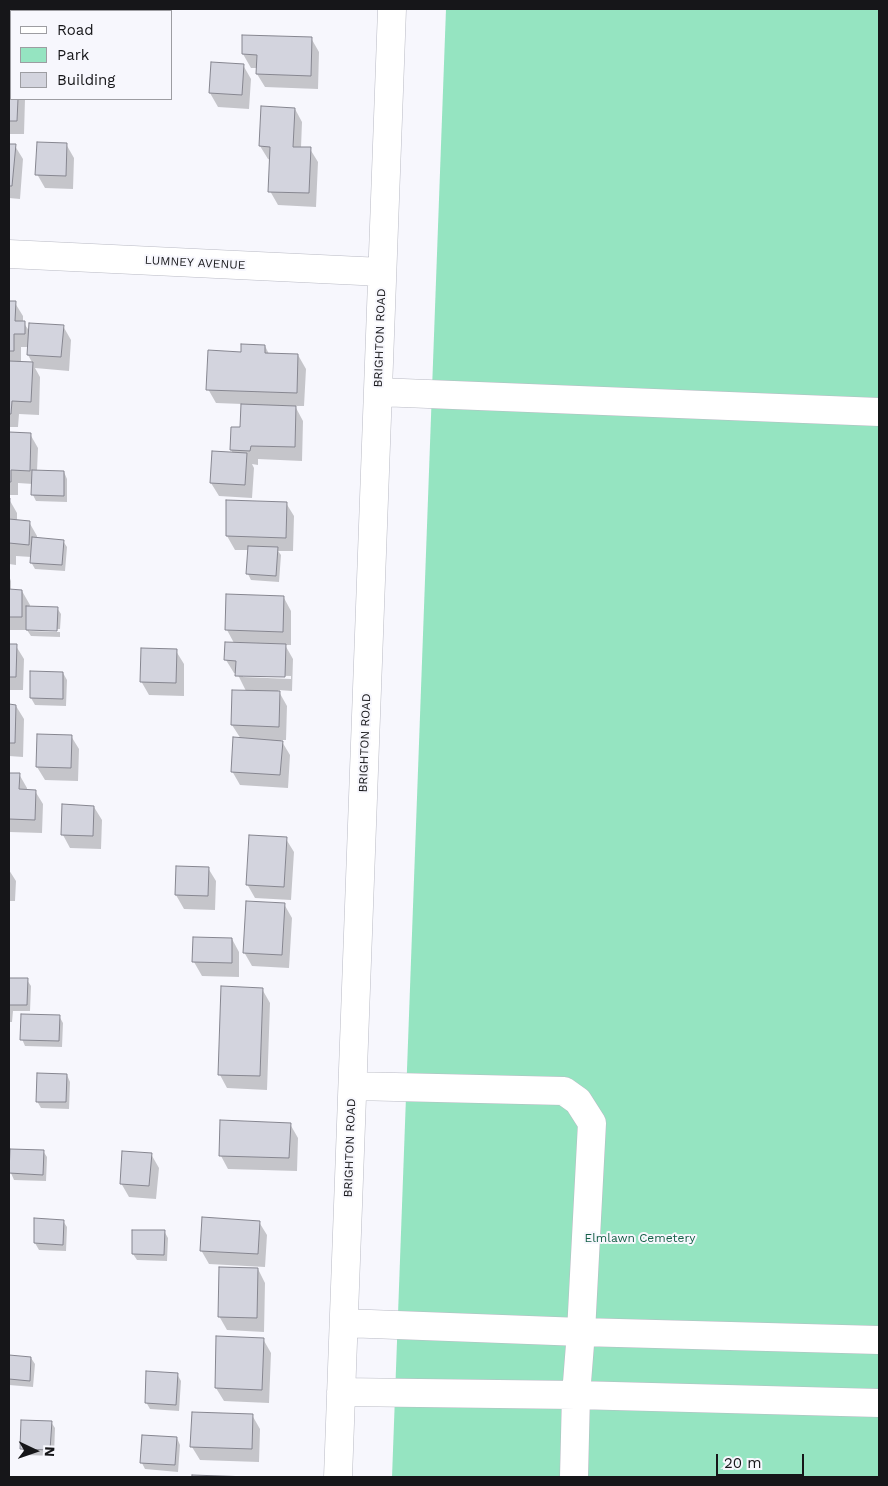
<!DOCTYPE html>
<html>
<head>
<meta charset="utf-8">
<style>
	body { margin:0 }
	#map { position:relative; width:888px; height:1486px; overflow:hidden; background:#f7f7fd; font-family:"Work Sans",sans-serif }
	canvas { display:block }
	.frame { position:absolute; inset:0; border:10px solid #161619; pointer-events:none }
	.legend { position:absolute; left:10px; top:10px; width:162px; height:90px; box-sizing:border-box; background:#f7f7fd; border:1px solid #9d9da2; margin:0; padding:6px 9px; list-style:none; font-size:15px; color:#161619 }
	.legend li { display:flex; align-items:center; gap:10px; height:25px }
	.legend b { width:25px; border:1px solid #9d9da2 }
	.north { position:absolute; left:10px; top:1426px; width:50px; height:50px; -webkit-text-stroke:4px #f7f7fd; paint-order:stroke; rotate:93deg; font-size:14px; font-weight:700; line-height:20px; text-align:center; color:#161619 }
	.north::after { content:''; display:block; margin:auto; width:18px; height:22px; background:#161619; clip-path:polygon(50% 0,100% 100%,50% 72%,0 100%) }
	.scale { position:absolute; left:716px; top:1454px; width:88px; height:22px; box-sizing:border-box; border:2px solid #161619; border-top:0; padding-left:6px; font-size:15px; line-height:18px; white-space:nowrap; color:#161619; -webkit-text-stroke:4px #f7f7fd; paint-order:stroke }
</style>
</head>
<body>
<div id="map">
<canvas width="888" height="1486"></canvas>
<div class="frame"></div>
<ul class="legend">
<li><b style="height:6px;background:#fff"></b>Road</li>
<li><b style="height:14px;background:#95e4c1"></b>Park</li>
<li><b style="height:14px;background:#d3d4de"></b>Building</li>
</ul>
<div class="north">N</div>
<div class="scale">20 m</div>
</div>
<script>
const ctx = document.querySelector('canvas').getContext('2d');
ctx.lineJoin = 'round';
function paint(path, color) {
  ctx.fillStyle = color;
  ctx.fill(path, 'evenodd');
}
function shape(rows) {
  const path = new Path2D();
  for (const r of rows) {
    path.moveTo(r[0], r[1]);
    for (let i = 2; i < r.length; i += 2) path.lineTo(r[i], r[i + 1]);
  }
  return path;
}
function trace(path, color, width, dash) {
  ctx.strokeStyle = color;
  ctx.lineWidth = width;
  ctx.lineCap = dash ? 'butt' : 'round';
  ctx.setLineDash(dash || []);
  ctx.stroke(path);
}
function label(font, color, halo, rows, align = 'center') {
  ctx.font = font + ' "Work Sans",sans-serif';
  ctx.lineWidth = 4;
  ctx.setLineDash([]);
  ctx.textBaseline = 'middle';
  ctx.strokeStyle = halo;
  ctx.fillStyle = color;
  for (const [text, x, y, turn = 0] of rows) {
    ctx.save();
    ctx.translate(x, y);
    ctx.rotate((+turn || 0) * Math.PI / 180);
    ctx.textAlign = isNaN(turn) ? turn : align;
    if (halo) ctx.strokeText(text, 0, 0);
    ctx.fillText(text, 0, 0);
    ctx.restore();
  }
}
const green = shape([
	[446,9,879,9,879,1477,392,1477]
]);
const shadow = shape([
	[9,15,11,15,11,70,9,70],
	[311,38,319,52,318,89,265,87,257,74,257,68,251,68,243,54],
	[243,65,251,79,249,109,218,107,210,93],
	[9,79,11,79,11,99,25,99,24,134,9,134],
	[295,109,302,122,301,148,310,149,318,162,316,207,278,205,270,191,271,160,268,159,260,146],
	[66,144,74,158,73,189,45,188,37,174],
	[9,145,15,146,23,159,20,199,9,198],
	[9,303,15,303,23,316,23,322,30,332,63,326,71,340,69,371,35,368,40,377,39,415,19,414,18,427,9,427],
	[21,347,29,347,28,355,33,364,21,363],
	[265,346,269,354,298,355,306,369,304,406,295,406,303,421,302,461,258,459,258,465,252,464,254,468,252,498,219,496,211,483,233,453,231,450,241,428,242,404,216,403,208,389,242,353],
	[9,433,30,434,38,448,37,471,64,472,67,479,67,502,36,501,33,495,33,484,18,483,18,495,9,495],
	[9,499,17,513,17,521,29,522,37,536,37,539,63,541,67,547,65,571,35,569,31,562,31,557,16,556,16,565,9,564],
	[286,503,294,516,293,551,278,551,281,555,279,582,251,580,248,574,249,550,235,550,227,536],
	[9,576,11,581,11,590,22,591,30,605,29,608,57,608,61,614,60,629,29,629,29,631,60,632,60,637,31,636,27,630,9,630],
	[228,596,284,598,291,611,291,645,285,645,293,659,292,691,278,690,287,706,286,740,281,740,290,755,288,788,240,785,232,771,241,739,232,725,246,691,237,673,234,673,226,660,234,643,227,630],
	[243,675,291,676,291,679,243,677],
	[9,646,16,646,24,659,23,690,9,690,9,695],
	[176,651,184,664,184,696,149,695,141,681],
	[32,672,63,673,67,680,66,706,35,705,31,698],
	[9,706,16,706,24,719,23,757,9,756],
	[71,736,79,749,78,781,45,780,37,767],
	[9,774,19,774,27,788,27,791,35,791,43,804,42,833,9,832],
	[94,807,102,820,101,849,70,848,63,835],
	[286,839,294,852,291,900,255,898,247,884],
	[208,868,216,881,215,910,184,909,176,895],
	[9,870,16,881,15,901,9,901],
	[284,904,292,918,289,968,252,966,244,952],
	[232,939,239,952,239,977,202,976,194,962],
	[9,979,27,980,31,986,30,1011,13,1011,12,1022,9,1022],
	[262,989,270,1003,267,1090,227,1088,220,1075],
	[59,1016,63,1023,62,1047,25,1046,22,1039],
	[9,1049,10,1052,9,1094],
	[67,1075,70,1082,69,1109,41,1108,37,1101],
	[290,1124,298,1138,297,1171,228,1169,221,1156],
	[11,1150,43,1151,47,1157,46,1181,14,1180,11,1173],
	[151,1154,159,1168,156,1199,129,1197,121,1183],
	[36,1220,63,1221,67,1227,66,1251,39,1250,35,1243],
	[259,1222,267,1235,265,1267,209,1264,201,1250],
	[164,1231,168,1238,167,1261,137,1260,133,1254],
	[258,1269,265,1283,264,1332,227,1330,219,1316],
	[263,1339,271,1353,269,1403,224,1401,216,1388],
	[9,1357,31,1358,35,1364,33,1387,9,1385],
	[177,1374,181,1381,179,1411,150,1409,146,1402],
	[252,1415,260,1429,259,1462,200,1460,192,1447],
	[51,1422,55,1428,54,1456,25,1455,22,1448],
	[177,1438,180,1445,178,1472,145,1469,142,1463]
]);
const building = shape([
	[9,14,11,14,11,57,9,57,9,14],
	[242,35,312,37,311,76,256,74,257,55,242,54,242,35],
	[211,62,244,64,242,95,209,93,211,62],
	[9,78,11,78,11,99,18,99,17,121,9,121,9,78],
	[261,106,295,108,293,147,311,147,309,193,268,192,270,147,259,146,261,106],
	[37,142,67,143,66,176,35,175,37,142],
	[9,144,16,144,12,186,9,186,9,144],
	[9,301,16,301,15,321,25,321,25,334,14,334,14,351,9,351,9,301],
	[29,323,64,325,61,357,27,355,29,323],
	[241,344,265,345,265,353,298,354,297,393,206,390,208,350,241,352,241,344],
	[9,361,33,362,31,402,12,401,11,414,9,414,9,361],
	[241,404,296,406,295,447,251,446,250,451,230,450,231,427,240,427,241,404],
	[9,432,31,433,30,471,11,470,11,482,9,482,9,432],
	[212,451,247,453,245,485,210,483,212,451],
	[32,470,64,471,64,496,31,495,32,470],
	[9,498,10,498,9,519,30,521,29,545,9,543,9,551,9,498],
	[226,500,287,502,286,538,226,536,226,500],
	[32,537,64,540,62,565,30,563,32,537],
	[248,546,278,547,276,576,246,574,248,546],
	[9,589,22,590,22,617,9,617,9,589],
	[226,594,284,596,283,632,225,630,226,594],
	[26,606,58,607,57,631,26,630,26,606],
	[225,642,286,644,285,677,235,676,236,661,224,660,225,642],
	[9,644,17,644,16,677,9,677,9,644],
	[141,648,177,649,176,683,140,682,141,648],
	[30,671,63,672,63,699,30,698,30,671],
	[232,690,280,691,279,727,231,725,232,690],
	[9,704,16,705,15,743,9,743,9,704],
	[37,734,72,735,71,768,36,767,37,734],
	[233,737,283,741,280,775,231,772,233,737],
	[9,773,20,773,19,789,36,790,35,820,9,819,9,773],
	[62,804,94,806,93,836,61,835,62,804],
	[249,835,287,837,284,887,246,885,249,835],
	[176,866,209,867,208,896,175,895,176,866],
	[246,901,285,903,282,955,243,953,246,901],
	[193,937,232,938,232,963,192,962,193,937],
	[9,978,28,978,27,1005,9,1005,9,1016,9,978],
	[221,986,263,988,260,1076,218,1075,221,986],
	[21,1014,60,1015,59,1041,20,1040,21,1014],
	[37,1073,67,1074,66,1102,36,1102,37,1073],
	[220,1120,291,1123,289,1158,219,1156,220,1120],
	[10,1149,44,1150,43,1175,9,1173,10,1149],
	[122,1151,152,1153,149,1186,120,1184,122,1151],
	[202,1217,260,1221,258,1254,200,1251,202,1217],
	[34,1218,64,1220,63,1245,34,1243,34,1218],
	[132,1230,165,1230,164,1255,132,1254,132,1230],
	[219,1267,258,1268,257,1318,218,1317,219,1267],
	[216,1336,264,1338,262,1390,215,1388,216,1336],
	[9,1355,31,1357,30,1381,9,1379,9,1355],
	[146,1371,178,1373,176,1405,145,1403,146,1371],
	[192,1412,253,1414,252,1449,190,1447,192,1412],
	[21,1420,52,1421,50,1450,20,1449,21,1420],
	[142,1435,177,1437,175,1465,140,1463,142,1435],
	[192,1475,250,1477,192,1477,192,1475]
]);
const minor = shape([
	[9,254,382,272],
	[378,392,879,412],
	[353,1086,564,1091,578,1101,592,1123,581,1332,576,1395,574,1477],
	[344,1323,581,1332,879,1340],
	[341,1392,576,1395,879,1403],
	[338,1477,392,9]
]);
const streetNames = [
	["LUMNEY AVENUE",195,263,3],
	["BRIGHTON ROAD",380,338,-88],
	["BRIGHTON ROAD",365,743,-88],
	["BRIGHTON ROAD",350,1148,-88]
];
const parkNames = [
	["Elmlawn Cemetery",640,1238]
];
paint(green, '#95e4c1');
paint(shadow, '#0003');
paint(building, '#d3d4de');
trace(building, '#868690', 1);
trace(minor, '#b9bac4', 29);
trace(minor, '#fff', 28);
label('12px', '#161619', '#f7f7fd', streetNames);
label('12px', '#145f46', '#f7f7fd', parkNames);
</script>
</body>
</html>
